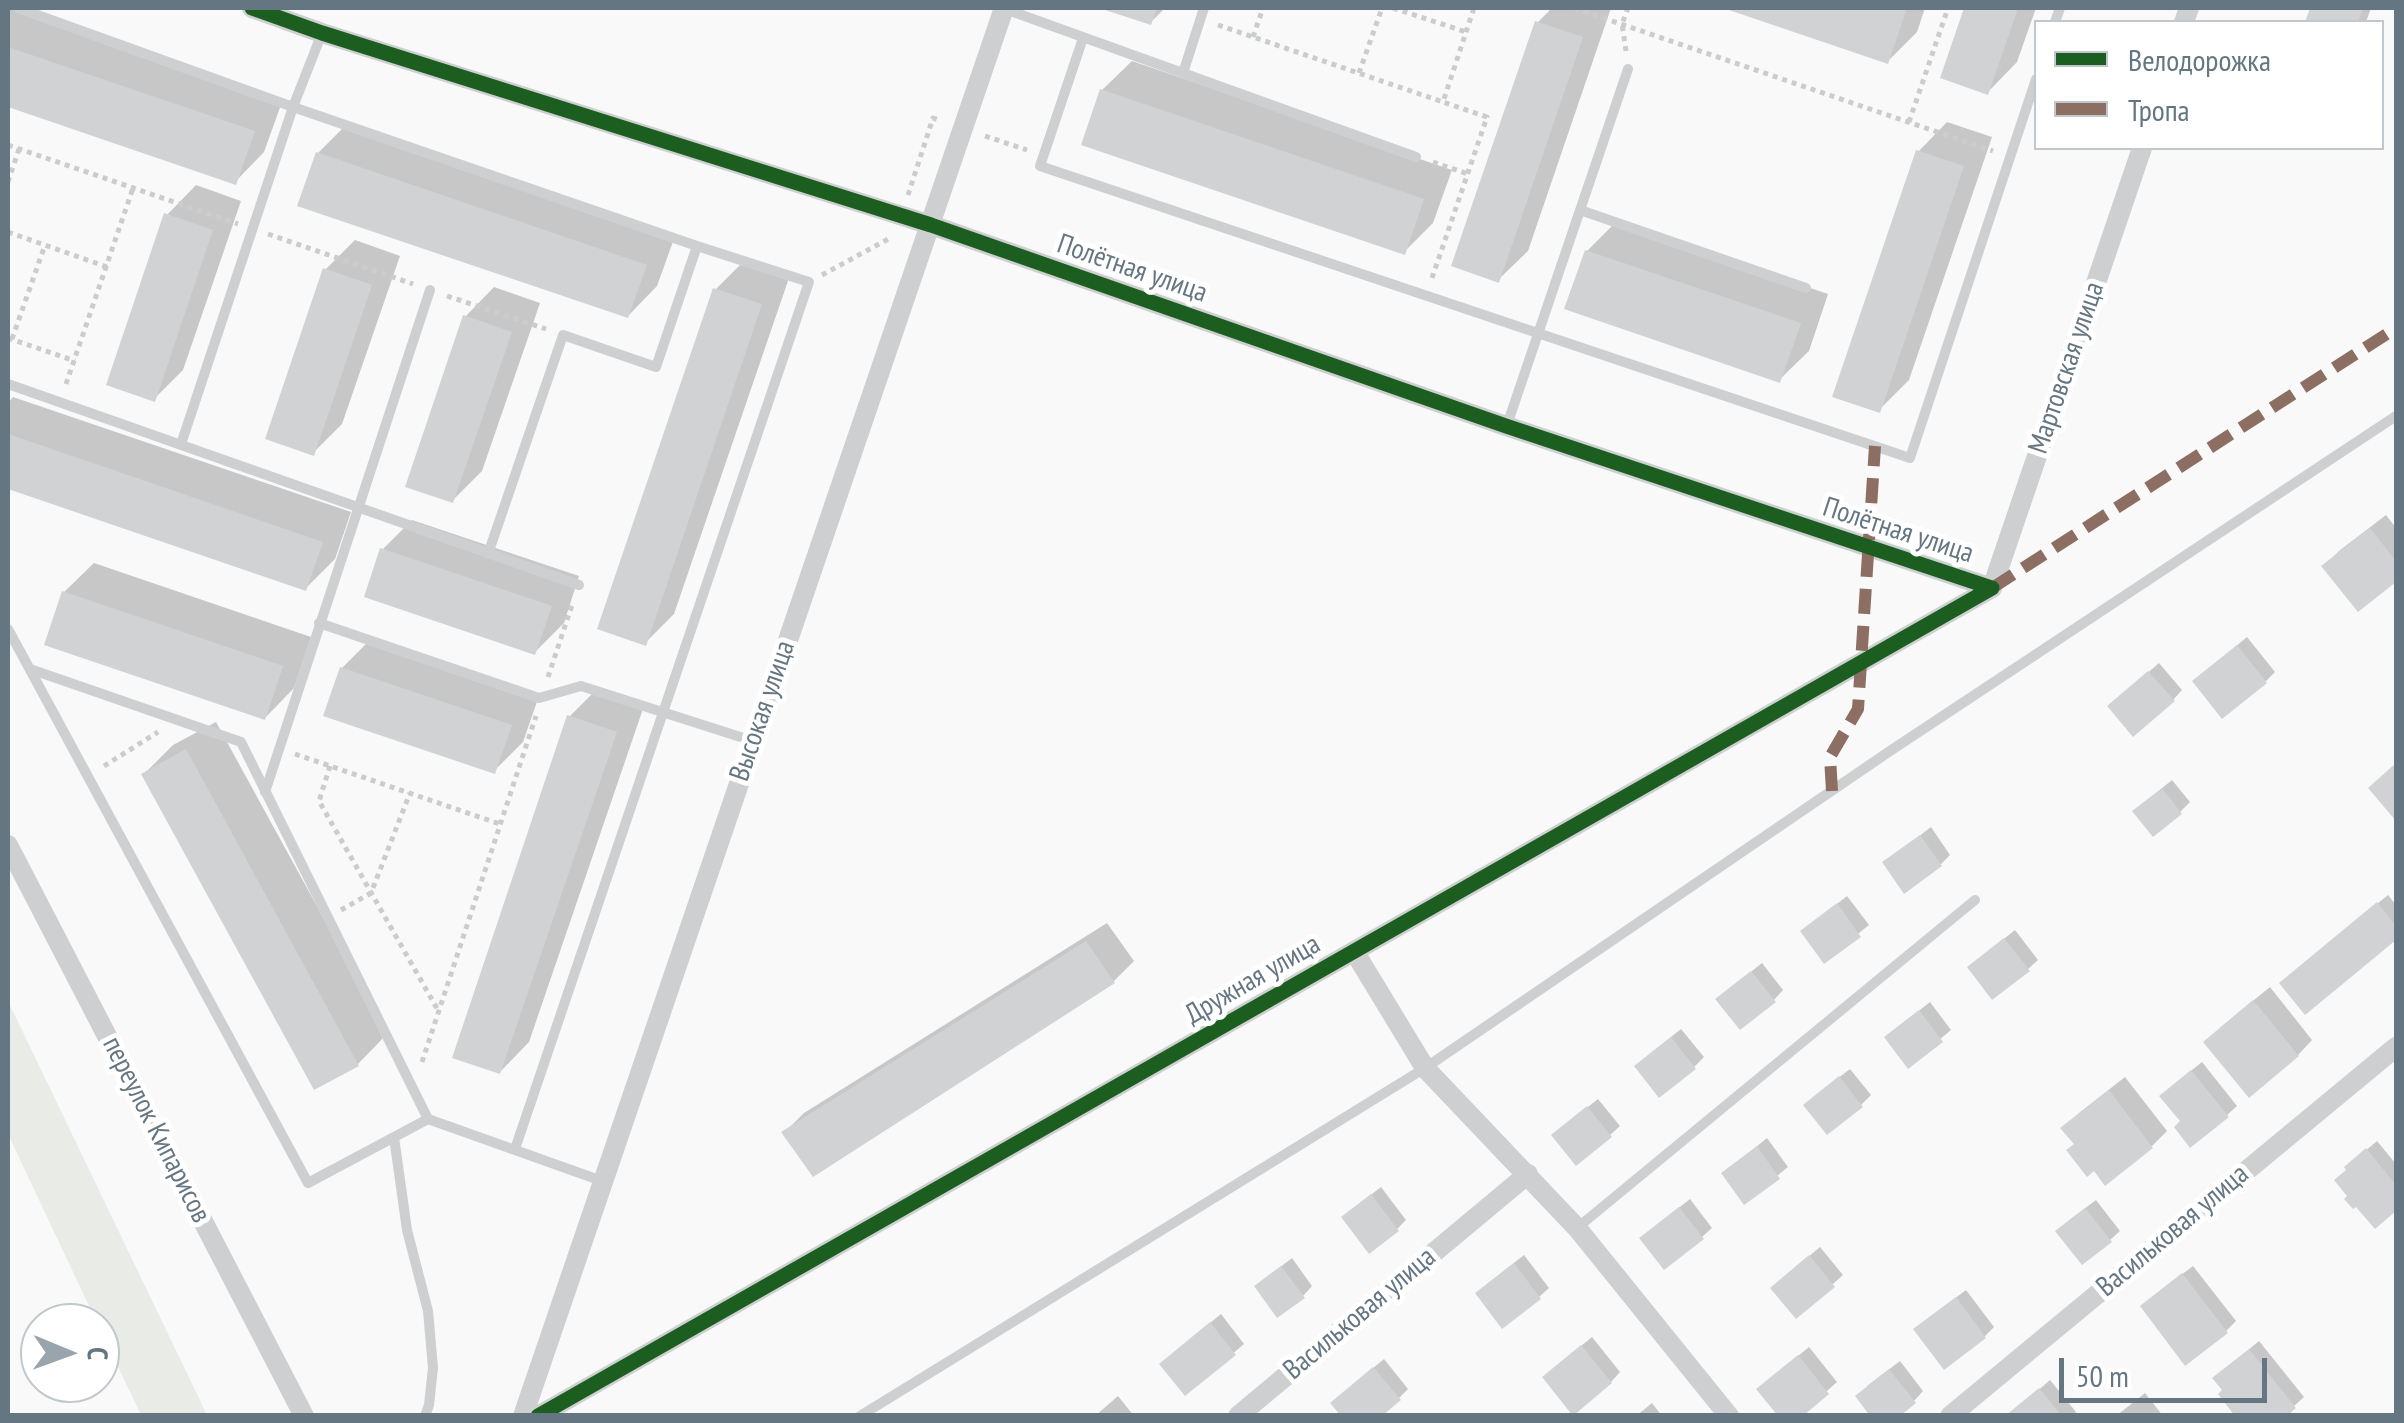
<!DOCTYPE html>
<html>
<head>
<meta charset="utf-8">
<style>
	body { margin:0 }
	#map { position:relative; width:2404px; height:1423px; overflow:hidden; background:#f9f9f9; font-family:"PT Sans Narrow",sans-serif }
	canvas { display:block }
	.frame { position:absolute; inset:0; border:10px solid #657683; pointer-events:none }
	.legend { position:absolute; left:2034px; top:20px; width:350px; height:130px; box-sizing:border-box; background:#fff; border:2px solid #c1c8cd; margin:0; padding:12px 18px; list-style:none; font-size:30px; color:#657683 }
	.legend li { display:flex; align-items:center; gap:20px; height:50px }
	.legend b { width:50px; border:2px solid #c1c8cd }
	.north { position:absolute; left:20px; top:1303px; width:100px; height:100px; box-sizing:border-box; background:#fff; border:2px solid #c1c8cd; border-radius:50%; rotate:91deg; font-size:28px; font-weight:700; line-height:40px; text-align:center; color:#657683 }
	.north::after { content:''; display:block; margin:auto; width:35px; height:45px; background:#99a4ac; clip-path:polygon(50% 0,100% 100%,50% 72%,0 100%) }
	.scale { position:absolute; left:2059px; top:1358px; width:208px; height:45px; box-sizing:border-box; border:5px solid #657683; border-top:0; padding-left:12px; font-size:30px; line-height:35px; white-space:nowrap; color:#657683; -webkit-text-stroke:8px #fff; paint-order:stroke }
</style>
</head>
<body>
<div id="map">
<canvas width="2404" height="1423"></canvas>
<div class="frame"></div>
<ul class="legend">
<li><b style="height:12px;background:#1b5e20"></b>Велодорожка</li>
<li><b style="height:12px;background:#8d6e63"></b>Тропа</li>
</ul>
<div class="north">С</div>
<div class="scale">50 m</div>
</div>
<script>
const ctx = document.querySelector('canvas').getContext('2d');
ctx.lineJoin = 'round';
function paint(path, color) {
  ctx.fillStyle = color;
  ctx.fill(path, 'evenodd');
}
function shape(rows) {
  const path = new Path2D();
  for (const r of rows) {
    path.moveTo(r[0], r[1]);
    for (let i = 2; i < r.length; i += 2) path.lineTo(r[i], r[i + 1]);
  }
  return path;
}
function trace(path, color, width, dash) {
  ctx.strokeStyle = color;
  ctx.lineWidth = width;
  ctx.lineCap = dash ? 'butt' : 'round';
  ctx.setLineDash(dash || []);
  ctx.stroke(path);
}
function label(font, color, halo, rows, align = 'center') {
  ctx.font = font + ' "PT Sans Narrow",sans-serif';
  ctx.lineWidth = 10;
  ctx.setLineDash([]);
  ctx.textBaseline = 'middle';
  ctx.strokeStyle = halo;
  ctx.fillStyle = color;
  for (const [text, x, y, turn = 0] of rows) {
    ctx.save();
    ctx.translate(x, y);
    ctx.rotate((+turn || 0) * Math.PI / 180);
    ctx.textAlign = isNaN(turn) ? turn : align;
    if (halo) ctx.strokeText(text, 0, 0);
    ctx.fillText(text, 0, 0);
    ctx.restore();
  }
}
const green = shape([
	[8,1001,207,1415,141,1415,100,1329,100,1323,97,1323,8,1134]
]);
const shadow = shape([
	[8,8,282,102,264,152,235,182,8,104],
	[1106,8,1165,8,1150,23],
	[1552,8,1611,8,1528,251,1498,280,1538,22],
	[1729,8,1925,8,1917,32,1888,61],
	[1967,8,2036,8,2017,62,1988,92,1943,76],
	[2313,8,2371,8,2366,22,2308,22],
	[1132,61,1452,170,1433,223,1404,252,1102,90],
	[1947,122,1992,137,1909,380,1879,410,1918,152],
	[347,124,675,236,657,286,628,316,318,153],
	[196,185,241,201,183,370,154,399,167,215],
	[1616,222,1828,294,1809,351,1779,380,1587,251],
	[355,240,400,256,342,424,313,453,326,269],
	[745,260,790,275,674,614,645,643,716,289],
	[494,287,540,303,482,471,453,500,465,317],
	[13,397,351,512,335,559,306,588,8,486,8,403],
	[2386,515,2396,528,2396,578,2358,609,2324,566,2339,551],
	[412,520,579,576,564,623,535,652,383,549],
	[94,563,311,637,294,688,265,718,64,592],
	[2247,637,2275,672,2266,681,2205,672],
	[371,639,539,696,523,742,494,771,342,668],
	[2159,663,2182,690,2173,700,2120,697],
	[599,687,645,703,529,1042,500,1072,569,717],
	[216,722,387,1034,358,1064,315,1087,144,774,173,745],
	[2172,780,2190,802,2180,812,2145,802],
	[1931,827,1950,855,1941,864,1885,862],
	[2388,895,2396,905,2396,937,2305,1012,2292,973],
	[1847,896,1869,925,1825,960,1803,931],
	[1107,923,1134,961,1114,981,814,1174,784,1133,804,1113],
	[2015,930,2038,960,2028,969,1980,958],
	[1762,963,1783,990,1774,1000,1728,990],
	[2270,987,2312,1040,2298,1055,2221,1027],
	[1930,1002,1951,1030,1909,1065,1897,1028],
	[1681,1029,1704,1057,1694,1067,1647,1056],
	[2202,1062,2237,1106,2227,1115,2172,1086],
	[1850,1069,1871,1095,1861,1105,1816,1095],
	[2125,1077,2167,1131,2152,1146,2076,1144,2064,1128,2079,1113],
	[1598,1099,1620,1126,1610,1135,1564,1126],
	[1767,1138,1788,1167,1745,1202,1724,1173],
	[2377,1141,2396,1164,2396,1207,2375,1225,2348,1169,2357,1158],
	[1381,1187,1406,1220,1397,1229,1354,1208],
	[1690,1199,1712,1228,1702,1237,1652,1229],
	[2096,1200,2120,1231,2110,1240,2068,1221],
	[1820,1247,1843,1275,1797,1316,1783,1278],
	[1524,1255,1549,1288,1539,1297,1487,1284],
	[1292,1258,1312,1286,1303,1296,1267,1277],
	[2193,1266,2236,1321,2226,1331,2152,1297],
	[1966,1290,1994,1327,1984,1337,1926,1320],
	[1221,1314,1244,1344,1186,1393,1172,1354],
	[1592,1337,1620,1372,1611,1382,1554,1368],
	[2259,1341,2304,1397,2283,1416,2225,1390,2225,1369],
	[1809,1347,1837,1382,1799,1416,1769,1380],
	[1384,1359,1408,1389,1399,1398,1343,1393],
	[1900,1361,1923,1391,1914,1401,1867,1386],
	[2050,1380,2076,1412,2073,1416,2009,1416],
	[2145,1393,2163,1416,2116,1416],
	[1118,1396,1134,1416,1095,1416],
	[1652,1403,1662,1416,1636,1416]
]);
const building = shape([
	[1099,8,1157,8,1151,25],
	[1723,8,1907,8,1888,64],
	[1964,8,2018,8,1988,95,1940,78],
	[2310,8,2363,8,2358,22,2305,22],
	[1535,21,1583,37,1499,283,1451,266],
	[8,47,255,131,236,185,8,107],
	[1100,89,1424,199,1405,255,1081,145],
	[1916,150,1964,166,1880,413,1832,397],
	[316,152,647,265,628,318,297,206],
	[164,213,213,230,155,402,106,385],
	[1585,250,1801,323,1780,383,1564,309],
	[323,268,372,285,314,456,265,439],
	[713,288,762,304,646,646,597,629],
	[463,315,512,332,453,503,405,487],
	[8,434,323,542,306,591,8,489],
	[2370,528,2396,561,2396,582,2358,612,2321,566],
	[380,548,552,606,535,655,364,597],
	[62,591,283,666,265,720,44,645],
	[2237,645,2267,683,2222,719,2192,681],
	[340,667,512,725,495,774,323,716],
	[2148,671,2175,701,2133,737,2107,706],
	[567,715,617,732,500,1074,452,1058],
	[186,749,359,1066,314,1090,141,774],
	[2396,763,2396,821,2368,788],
	[2162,788,2182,814,2153,837,2132,811],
	[1920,835,1942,866,1904,894,1882,862],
	[2377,902,2396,926,2396,940,2305,1015,2279,983],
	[1837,903,1861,937,1824,964,1800,931],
	[2004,938,2030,971,1992,1000,1967,967],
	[1086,941,1115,983,813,1177,781,1132],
	[1751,971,1776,1002,1740,1030,1715,999],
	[2253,1000,2299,1056,2249,1098,2203,1042],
	[1919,1010,1943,1042,1908,1069,1884,1037],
	[1671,1037,1696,1069,1659,1098,1634,1066],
	[2191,1070,2229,1117,2190,1148,2174,1127,2180,1121,2159,1096],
	[1839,1076,1863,1107,1827,1135,1803,1105],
	[2109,1090,2153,1148,2105,1186,2094,1171,2087,1177,2066,1150,2074,1144,2060,1128],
	[1587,1106,1612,1137,1576,1166,1551,1135],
	[1757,1146,1780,1179,1744,1205,1721,1173],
	[2366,1148,2396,1185,2396,1211,2375,1229,2356,1207,2353,1209,2344,1199,2347,1196,2334,1180,2346,1170,2344,1167],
	[1371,1194,1399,1231,1369,1254,1341,1217],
	[1679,1207,1704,1239,1664,1270,1639,1238],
	[2085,1208,2112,1242,2082,1265,2055,1231],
	[1809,1255,1835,1287,1796,1319,1770,1288],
	[1514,1263,1541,1299,1502,1329,1475,1293],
	[1281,1266,1305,1298,1277,1318,1254,1286],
	[2182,1273,2228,1333,2185,1366,2140,1306],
	[1956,1297,1986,1338,1944,1370,1913,1329],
	[1210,1322,1236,1355,1185,1396,1159,1364],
	[1581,1345,1612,1383,1573,1416,1542,1377],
	[2249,1349,2296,1408,2287,1416,2235,1416,2218,1394,2222,1390,2212,1378],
	[1798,1355,1829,1394,1803,1416,1778,1416,1756,1389],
	[1373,1367,1401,1400,1382,1416,1341,1416,1330,1403],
	[1889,1369,1916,1403,1900,1416,1870,1416,1855,1396],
	[2039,1388,2062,1416,2005,1416]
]);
const path = shape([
	[1393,8,1466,32],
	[1574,8,1993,151],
	[1218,25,1443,102],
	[1253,37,1263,8],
	[1626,51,1622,24,1628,8],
	[1359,73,1382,8],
	[1909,122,1948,8],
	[985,136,1027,150],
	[8,145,238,224],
	[1433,162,1468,174],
	[8,182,19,149],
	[908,195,933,118,941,121],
	[8,232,107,267],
	[268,234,413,284],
	[822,275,892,237],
	[1432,278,1487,117,1443,102,1474,8],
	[447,296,546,329],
	[8,338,75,361],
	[12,339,45,245],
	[66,384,133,188],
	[548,677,573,602],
	[295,754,500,824],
	[104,766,158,732],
	[330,766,319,801,439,1012],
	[341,910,371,893,410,793],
	[422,1062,536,716]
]);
const lane = shape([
	[18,8,293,107,697,246,809,282,515,1149],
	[1005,9,1416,157],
	[2055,22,2060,8],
	[1083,38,1040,166,1910,458,2036,79],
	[1183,73,1204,8],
	[1580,210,1806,288],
	[8,384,579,585],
	[1507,425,1628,69],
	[181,444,293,107,322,33],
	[488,554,563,335,656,367,697,246],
	[319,623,539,698,581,686,753,741],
	[8,629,308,1183,428,1119],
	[30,669,241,742,428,1119,602,1181],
	[265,792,430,290],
	[394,1137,407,1230,428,1311,433,1368,429,1405,425,1416],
	[1577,1228,1975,900],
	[860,1416,1425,1068,1890,751,2396,416]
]);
const street = shape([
	[252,8,322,33,931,225,1506,426,1992,588],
	[2184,22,2189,8],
	[1992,588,2142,148],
	[8,845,304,1416],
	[1354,951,1425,1068,1577,1228,1729,1416],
	[523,1416,1004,8],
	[538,1416,1992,588],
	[1238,1416,1528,1174],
	[1950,1416,2396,1047]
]);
const quiet = shape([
	[1992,588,2396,328],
	[1832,791,1830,757,1858,709,1875,446]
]);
const cycleway = shape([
	[252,8,322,33,931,225,1506,426,1992,588],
	[538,1416,1992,588]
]);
const streetNames = [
	["Полётная улица",1132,269,19],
	["Мартовская улица",2067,368,-71],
	["Полётная улица",1898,531,18],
	["Высокая улица",763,711,-71],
	["Дружная улица",1253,980,-30],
	["переулок Кипарисов",156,1130,63],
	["Васильковая улица",2173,1231,-40],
	["Васильковая улица",1360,1314,-40]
];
paint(green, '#e8ebe6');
paint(shadow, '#0003');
paint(building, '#d0d2d3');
trace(path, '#cbcccd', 5, [5, 5]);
trace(lane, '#cecfd0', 10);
trace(street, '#cecfd0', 20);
trace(quiet, '#8d6e63', 12, [25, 12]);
trace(cycleway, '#1b5e20', 15);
label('28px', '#657683', '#fff', streetNames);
</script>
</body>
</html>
